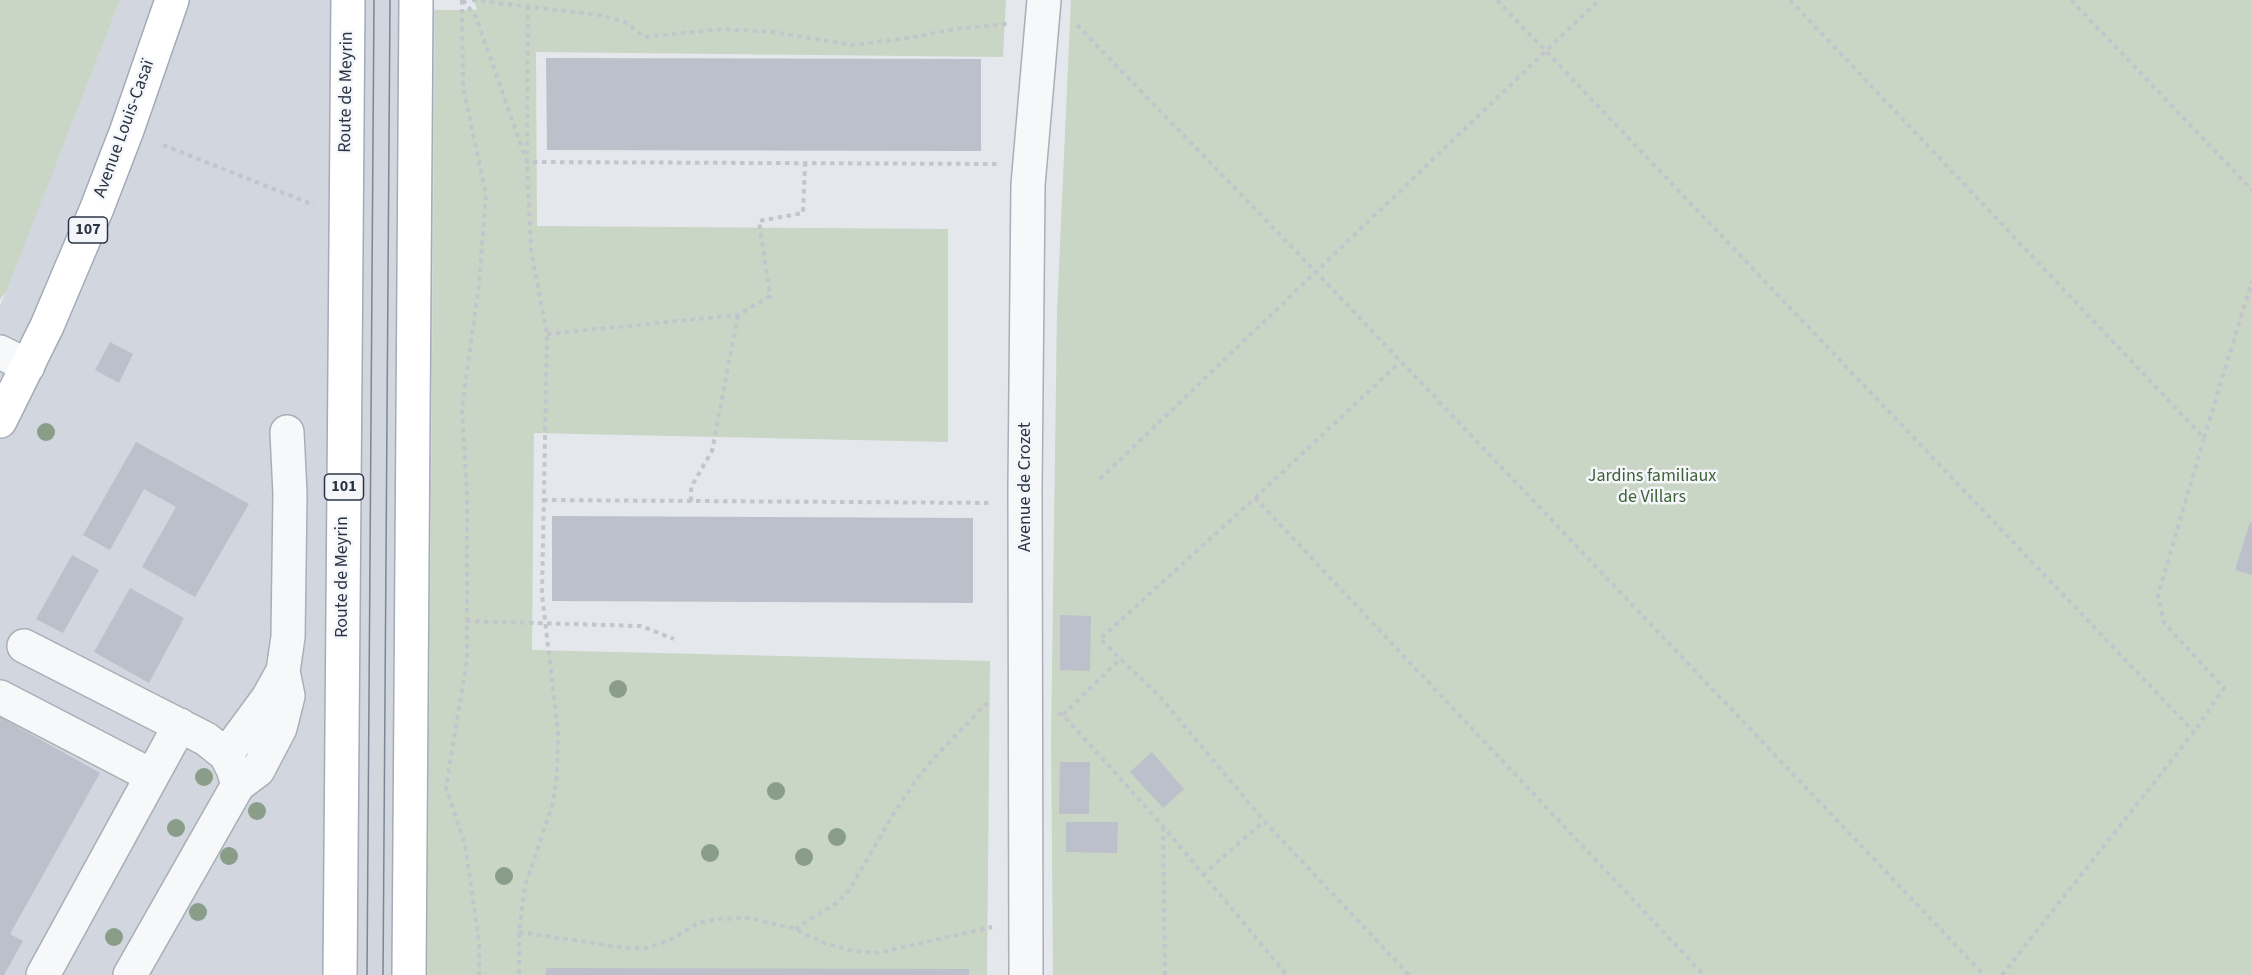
<!DOCTYPE html>
<html>
<head>
<meta charset="utf-8">
<style>
	body { margin:0 }
	canvas { display:block; background:#e4e7ec }
</style>
</head>
<body>
<canvas width="2252" height="975"></canvas>
<script>
const ctx = document.querySelector('canvas').getContext('2d');
ctx.lineJoin = 'round';
function paint(path, color) {
  ctx.fillStyle = color;
  ctx.fill(path, 'evenodd');
}
function shape(rows) {
  const path = new Path2D();
  for (const r of rows) {
    path.moveTo(r[0], r[1]);
    for (let i = 2; i < r.length; i += 2) path.lineTo(r[i], r[i + 1]);
  }
  return path;
}
function trace(path, color, width, dash) {
  ctx.strokeStyle = color;
  ctx.lineWidth = width;
  ctx.lineCap = dash ? 'butt' : 'round';
  ctx.setLineDash(dash || []);
  ctx.stroke(path);
}
function label(font, color, halo, rows, align = 'center') {
  ctx.font = font + ' "Source Sans 3",sans-serif';
  ctx.lineWidth = 5;
  ctx.setLineDash([]);
  ctx.textBaseline = 'middle';
  ctx.strokeStyle = halo;
  ctx.fillStyle = color;
  for (const [text, x, y, turn = 0] of rows) {
    ctx.save();
    ctx.translate(x, y);
    ctx.rotate((+turn || 0) * Math.PI / 180);
    ctx.textAlign = isNaN(turn) ? turn : align;
    if (halo) ctx.strokeText(text, 0, 0);
    ctx.fillText(text, 0, 0);
    ctx.restore();
  }
}
const built = shape([
	[120,0,431,0,435,10,427,975,0,975,0,306]
]);
const green = shape([
	[0,0,120,0,6,292,0,299],
	[474,0,1006,0,1003,57,536,52,537,226,948,229,948,442,534,433,532,650,990,661,987,975,427,975,435,10,477,10],
	[1071,0,2252,0,2252,975,1053,975,1051,739,1057,311]
]);
const building = shape([
	[546,58,981,59,981,151,547,150],
	[110,342,133,354,119,383,95,370],
	[136,442,249,504,195,597,142,567,176,507,144,489,110,550,83,535],
	[552,516,973,518,973,603,552,601],
	[2250,522,2252,523,2252,575,2235,570],
	[72,555,99,570,63,633,36,619],
	[130,588,184,618,149,683,94,652],
	[1060,615,1091,616,1090,671,1060,670],
	[0,717,100,773,10,934,23,941,4,975,0,975],
	[1152,752,1184,789,1163,808,1130,772],
	[1060,762,1090,762,1089,814,1059,814],
	[1066,822,1118,822,1117,853,1066,852],
	[546,968,969,969,969,975,546,975]
]);
const path = shape([
	[462,0,463,87,486,194,479,284,462,408,467,496,467,660,446,787,465,845,479,942,479,975],
	[463,0,476,17,527,162,531,250,547,334,542,595,558,731,557,775,553,803,525,886,519,932,519,975],
	[472,0,600,15,625,22,645,37,723,29,773,32,852,45,909,38,955,29,1007,24],
	[1497,0,2194,732],
	[1790,0,2204,438,2158,595,2164,623,2224,688,2194,732,2002,975],
	[2071,0,2252,190],
	[528,6,527,162,997,164],
	[1077,25,1316,272,1984,975],
	[163,145,314,205],
	[547,334,738,315,770,296,759,221,803,213,805,163],
	[2204,438,2252,281],
	[1100,479,1599,0],
	[1255,498,1400,362],
	[543,500,992,503],
	[691,501,691,487,712,451,738,315],
	[466,621,641,626,674,639],
	[1058,713,1063,715,1163,826,1287,975],
	[1063,715,1121,658],
	[1163,827,1165,975],
	[1203,875,1264,821],
	[795,929,838,902,850,889,894,813,917,779,934,758,982,708,991,701],
	[519,932,626,948,647,948,672,939,698,923,718,919,751,918,795,929,824,943,853,951,877,953,992,927],
	[1409,975,1264,821,1162,699,1100,639,1255,498,1704,975]
]);
const minor = shape([
	[0,352,28,366],
	[24,646,206,739,226,755,233,769,238,785,130,975],
	[0,697,152,776],
	[226,755,268,698,283,671],
	[238,785,258,770,280,728,288,696,283,671,288,637,290,494,287,432],
	[43,975,180,725],
	[1026,975,1025,486,1028,185,1044,0]
]);
const major = shape([
	[0,421,47,326,97,208,127,130,172,0],
	[340,975,348,0],
	[409,975,416,0]
]);
const tram = shape([
	[367,975,374,0],
	[383,975,390,0]
]);
const trees = [
	[46,432],
	[618,689],
	[204,777],
	[776,791],
	[257,811],
	[176,828],
	[837,837],
	[710,853],
	[229,856],
	[804,857],
	[504,876],
	[198,912],
	[114,937]
];
const shields = [
	[88,230,39],
	[344,487,39]
];
const shieldNames = [
	["107",88,230],
	["101",344,487]
];
const streetNames = [
	["Route de Meyrin",347,92,-89],
	["Avenue Louis-Casaï",125,129,-70],
	["Avenue de Crozet",1026,487,-90],
	["Route de Meyrin",343,577,-90]
];
const parkNames = [
	["Jardins familiaux",1652,477],
	["de Villars",1652,498]
];
paint(built, '#d2d6de');
paint(green, '#c9d6c5');
paint(building, '#bbc0ca');
trace(minor, '#a9aeb7', 36);
trace(major, '#a3abb8', 36);
trace(path, '#c2c5cb', 4, [4.5, 4.5]);
trace(minor, '#f7f8fa', 33);
trace(major, '#fff', 33);
trace(tram, '#7d8696', 1.5);
ctx.fillStyle = '#899d89';
for (const [x, y] of trees) {
  ctx.beginPath();
  ctx.arc(x, y, 9, 0, 2 * Math.PI);
  ctx.fill();
}
for (const [x, y, w] of shields) {
  const box = new Path2D();
  box.roundRect(x - w / 2, y - 13, w, 26, 4.5);
  ctx.fillStyle = '#f4f6f9';
  ctx.fill(box);
  trace(box, '#2b3445', 1.5);
}
label('bold 16px', '#2b3445', null, shieldNames);
label('18px', '#2b3445', '#f4f6f9', streetNames);
label('18px', '#3f6138', '#f4f6f9', parkNames);
</script>
</body>
</html>
